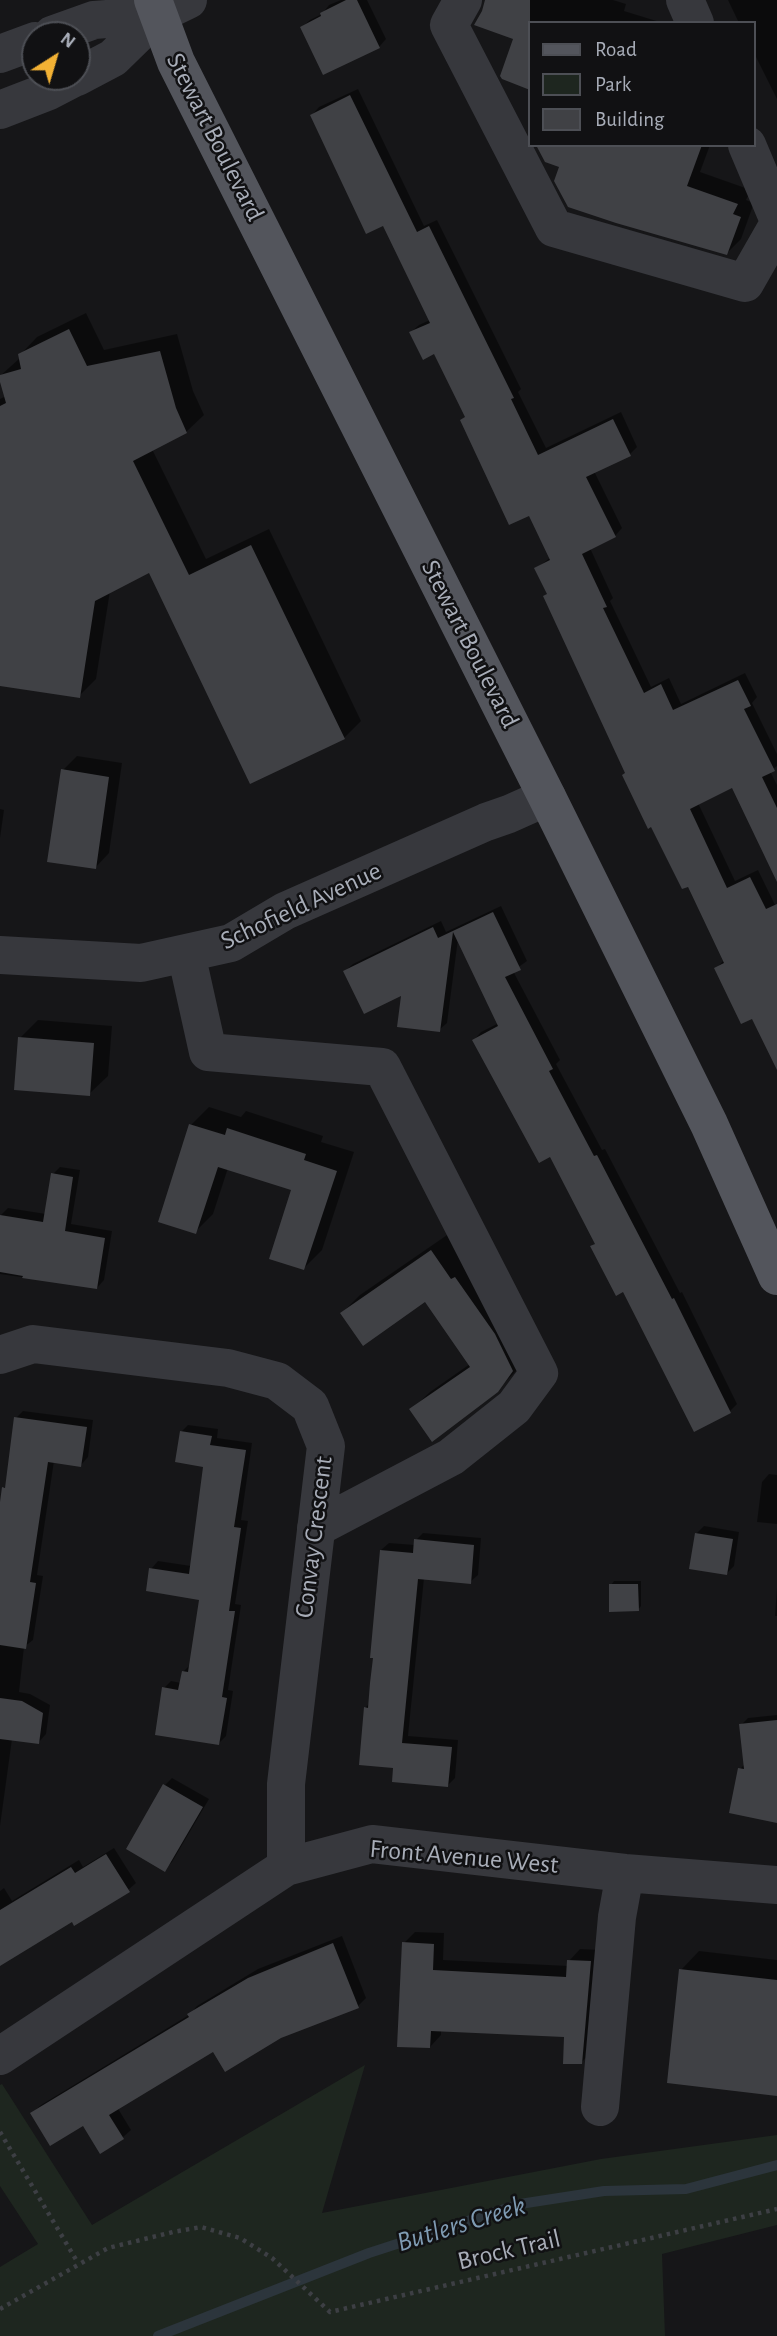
<!DOCTYPE html>
<html>
<head>
<meta charset="utf-8">
<style>
	body { margin:0 }
	#map { position:relative; width:777px; height:2336px; overflow:hidden; background:#161618; font-family:"Alegreya Sans",sans-serif }
	canvas { display:block }
	.legend { position:absolute; left:528px; top:21px; width:228px; height:126px; box-sizing:border-box; background:#111113; border:2px solid #4d4f55; margin:0; padding:9px 12px; list-style:none; font-size:21px; color:#a8adb8 }
	.legend li { display:flex; align-items:center; gap:14px; height:35px }
	.legend b { width:35px; border:2px solid #4d4f55 }
	.north { position:absolute; left:21px; top:21px; width:70px; height:70px; box-sizing:border-box; background:#111113; border:2px solid #4d4f55; border-radius:50%; rotate:37deg; font-size:19px; font-weight:700; line-height:28px; text-align:center; color:#a8adb8 }
	.north::after { content:''; display:block; margin:auto; width:24px; height:32px; background:#f2b134; clip-path:polygon(50% 0,100% 100%,50% 72%,0 100%) }
</style>
</head>
<body>
<div id="map">
<canvas width="777" height="2336"></canvas>
<ul class="legend">
<li><b style="height:9px;background:#53555c"></b>Road</li>
<li><b style="height:19px;background:#1e261f"></b>Park</li>
<li><b style="height:19px;background:#404145"></b>Building</li>
</ul>
<div class="north">N</div>
</div>
<script>
const ctx = document.querySelector('canvas').getContext('2d');
ctx.lineJoin = 'round';
function paint(path, color) {
  ctx.fillStyle = color;
  ctx.fill(path, 'evenodd');
}
function shape(rows) {
  const path = new Path2D();
  for (const r of rows) {
    path.moveTo(r[0], r[1]);
    for (let i = 2; i < r.length; i += 2) path.lineTo(r[i], r[i + 1]);
  }
  return path;
}
function trace(path, color, width, dash) {
  ctx.strokeStyle = color;
  ctx.lineWidth = width;
  ctx.lineCap = dash ? 'butt' : 'round';
  ctx.setLineDash(dash || []);
  ctx.stroke(path);
}
function label(font, color, halo, rows, align = 'center') {
  ctx.font = font + ' "Alegreya Sans",sans-serif';
  ctx.lineWidth = 5;
  ctx.setLineDash([]);
  ctx.textBaseline = 'middle';
  ctx.strokeStyle = halo;
  ctx.fillStyle = color;
  for (const [text, x, y, turn = 0] of rows) {
    ctx.save();
    ctx.translate(x, y);
    ctx.rotate((+turn || 0) * Math.PI / 180);
    ctx.textAlign = isNaN(turn) ? turn : align;
    if (halo) ctx.strokeText(text, 0, 0);
    ctx.fillText(text, 0, 0);
    ctx.restore();
  }
}
const green = shape([
	[365,2065,322,2213,601,2159,777,2135,777,2225,662,2254,665,2336,0,2336,0,2267,38,2244,0,2186,0,2085,2,2084,92,2225]
]);
const shadow = shape([
	[341,0,367,0,386,39,379,47,302,27,310,20,322,14,329,5],
	[486,0,613,0,626,4,624,11,663,23,530,23,530,88,503,78,515,38,484,11],
	[728,0,777,0,777,99,754,53,754,23,739,23],
	[358,89,424,226,437,220,521,389,518,392,546,448,621,412,637,447,630,454,594,471,622,528,615,536,590,548,613,598,610,601,651,687,669,678,681,704,745,673,757,697,752,703,777,754,777,766,770,771,777,785,777,849,733,786,698,803,735,881,758,870,777,909,777,1066,753,1016,716,969,723,961,537,568,551,557,529,513,466,416,435,351,411,332,419,325,430,320,384,224,312,115,319,107],
	[548,145,710,145,700,172,751,190,746,200,754,203,741,239,727,253,561,166],
	[86,313,104,350,177,334,193,391,204,415,186,432,152,449,206,559,269,529,361,721,344,738,150,571,110,591,96,679,79,696,0,685,0,399,6,396,0,376,20,358,20,355,37,337],
	[77,756,122,763,109,853,95,868,63,770],
	[0,809,4,810,0,838],
	[501,906,527,961,513,971,560,1060,556,1064,602,1150,605,1149,680,1293,682,1292,737,1404,730,1411,624,1290,592,1246,596,1243,551,1155,474,1040,481,1032,499,1023,458,939,447,1023,439,1030,403,993,345,971,353,964,441,921,446,932],
	[38,1020,112,1026,108,1076,89,1094,20,1038],
	[209,1107,241,1117,246,1111,323,1136,321,1142,354,1152,322,1250,304,1268,293,1189,228,1168,213,1214,195,1232,191,1125],
	[60,1167,80,1170,71,1224,112,1231,104,1280,97,1288,0,1274,0,1216,8,1208,46,1214,53,1174],
	[450,1233,531,1352,516,1371,497,1390,411,1410,430,1392,470,1364,426,1300,342,1313,360,1295],
	[23,1411,93,1420,88,1457,81,1465,54,1461,37,1575,43,1576,33,1640,24,1647,19,1692,30,1694,50,1705,46,1734,39,1742,12,1739,0,1826,0,1514,4,1488,7,1484,16,1418],
	[188,1425,218,1429,217,1438,252,1443,241,1520,248,1521,235,1604,241,1605,228,1690,233,1691,226,1736,219,1743,164,1688,171,1681,181,1683,183,1672,191,1664,201,1599,151,1569,158,1561,191,1566,205,1465,181,1432],
	[769,1474,777,1475,777,1524,757,1522,762,1482],
	[704,1526,739,1532,734,1566,727,1573,696,1534],
	[423,1533,481,1538,478,1575,470,1582,424,1578,408,1736,458,1740,455,1778,448,1785,395,1766,365,1708,370,1703,381,1550,389,1543,415,1545,416,1540],
	[614,1581,641,1581,641,1606,638,1610,611,1585],
	[777,1588,777,1616,775,1616],
	[777,1715,777,1821,740,1769,745,1764,741,1725,748,1718],
	[172,1778,209,1799,172,1862,164,1870,128,1848,165,1785],
	[114,1848,136,1883,128,1890,73,1919,0,1964,0,1891,4,1888,12,1901,79,1860,83,1867],
	[415,1932,444,1933,443,1960,569,1966,569,1961,580,1949,601,1950,592,2051,581,2063,566,2036,441,2030,441,2035,430,2047,404,1943],
	[342,1936,366,1998,358,2006,214,2050,117,2107,131,2130,122,2138,84,2124,32,2113,41,2105,189,2015,197,2006,258,1969],
	[699,1951,777,1960,777,2094,681,1970]
]);
const stream = shape([
	[158,2336,369,2253,520,2204,604,2191,686,2189,777,2165]
]);
const building = shape([
	[346,0,357,0,380,48,323,75,300,27,321,16,320,13],
	[485,0,530,0,530,90,502,79,500,76,513,39,474,25,482,11],
	[350,95,417,232,429,226,514,398,511,399,538,455,613,419,631,456,586,477,616,537,582,554,607,607,603,608,644,693,661,684,673,710,738,680,751,706,744,709,775,771,762,777,777,808,777,882,732,788,690,809,727,888,750,877,766,909,777,904,777,1070,752,1019,741,1024,714,968,724,963,688,887,682,889,651,827,648,829,622,775,625,773,543,596,547,594,534,568,550,560,529,516,509,525,460,420,465,417,434,354,423,360,409,332,430,323,383,226,366,234,310,115],
	[536,145,702,145,687,186,738,204,733,214,741,217,727,255,616,223,568,207,554,181,559,167,545,162],
	[69,329,87,366,160,351,176,408,187,433,133,461,189,575,251,545,345,739,250,784,149,573,95,601,80,698,0,686,0,406,6,403,0,382,0,375,21,369,18,354],
	[61,769,109,777,96,869,47,862],
	[493,912,521,970,505,977,553,1069,549,1071,594,1156,597,1155,672,1299,674,1298,731,1413,694,1432,623,1292,616,1296,590,1246,595,1244,550,1157,539,1163,472,1040,498,1026,453,932,440,1032,397,1027,401,996,364,1014,343,971,433,927,438,938],
	[18,1037,94,1043,90,1096,14,1090],
	[189,1124,225,1135,227,1128,306,1154,304,1160,337,1171,304,1270,269,1259,291,1190,218,1167,196,1234,158,1222],
	[51,1173,73,1177,65,1231,105,1238,97,1289,22,1278,23,1276,0,1272,0,1215,43,1222],
	[431,1250,451,1279,455,1277,495,1334,513,1371,498,1392,432,1442,409,1409,470,1367,425,1302,363,1346,340,1313],
	[14,1417,87,1427,81,1467,48,1462,30,1582,36,1583,26,1649,0,1645,0,1502,2,1487,5,1488],
	[180,1431,212,1436,210,1445,246,1450,234,1527,241,1528,229,1611,235,1611,222,1697,227,1698,219,1745,155,1735,162,1687,178,1690,182,1671,188,1672,199,1600,146,1591,149,1568,189,1574,203,1467,175,1462],
	[695,1533,733,1539,727,1575,689,1569],
	[414,1539,474,1545,471,1584,418,1579,402,1743,452,1747,448,1787,392,1782,393,1768,359,1765,364,1707,368,1708,370,1683,373,1658,370,1658,380,1550,413,1553],
	[609,1584,638,1584,639,1611,609,1612],
	[0,1698,22,1701,43,1713,39,1744,0,1739],
	[777,1720,777,1823,729,1813,738,1768,744,1769,739,1724],
	[163,1784,203,1807,165,1872,126,1849],
	[106,1854,130,1892,74,1926,72,1922,0,1966,0,1910,71,1867,75,1873],
	[402,1942,434,1944,433,1970,566,1977,567,1960,591,1961,582,2064,563,2064,564,2037,431,2031,430,2048,397,2047],
	[333,1943,359,2008,281,2038,225,2072,213,2052,109,2115,124,2139,100,2154,83,2126,50,2146,30,2113,189,2017,187,2014,248,1978],
	[679,1969,777,1980,777,2096,667,2083]
]);
const path = shape([
	[0,2132,78,2263],
	[0,2309,108,2248,173,2232,201,2227,240,2238,272,2258,330,2312,777,2209]
]);
const minor = shape([
	[463,0,449,25,554,228,745,283,777,227],
	[685,0,695,23],
	[52,35,94,20,157,15],
	[0,54,35,41],
	[77,77,113,58,157,15,188,0],
	[0,110,49,91,76,77],
	[747,145,777,216],
	[186,953,208,1052,382,1067,539,1373,514,1407,451,1457,316,1528],
	[0,955,141,963,231,943,285,911,486,822,509,814,547,797],
	[0,1355,33,1344,228,1368,277,1381,310,1406,326,1446,286,1784,286,1867],
	[0,2056,286,1867,372,1844,625,1873,777,1885],
	[600,2107,617,1917,625,1873]
]);
const major = shape([
	[153,0,176,62,547,797,709,1124,777,1276]
]);
const streetNames = [
	["Stewart Boulevard",215,137,63],
	["Stewart Boulevard",470,644,63],
	["Schofield Avenue",301,906,-25],
	["Convay Crescent",314,1537,-83],
	["Front Avenue West",464,1857,5],
	["Brock Trail",509,2250,-13]
];
const waterNames = [
	["Butlers Creek",461,2224,-17]
];
paint(green, '#1e261f');
paint(shadow, '#0007');
trace(stream, '#2c353c', 10);
paint(building, '#404145');
trace(path, '#3d3f44', 4.5, [3.5, 5]);
trace(minor, '#37383d', 38);
trace(major, '#53555c', 38);
label('26px', '#a8adb8', '#111113', streetNames);
label('italic 28px', '#7f9bb3', '#111113', waterNames);
</script>
</body>
</html>
